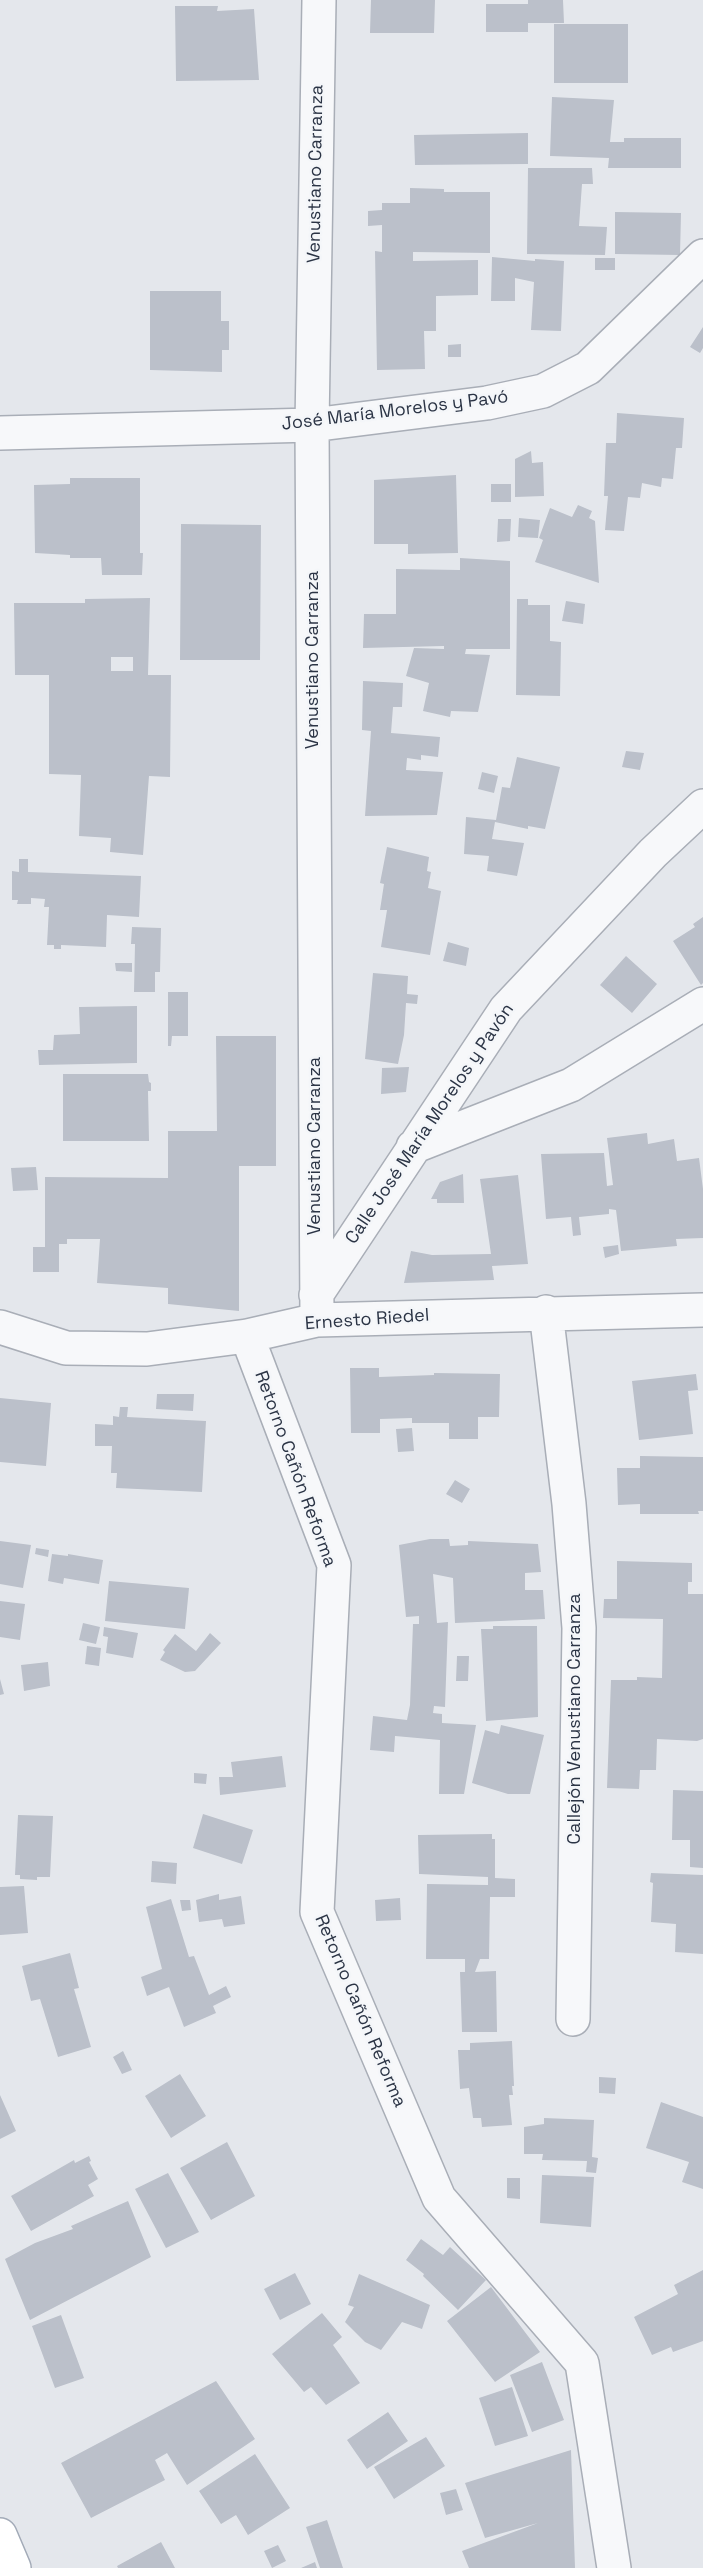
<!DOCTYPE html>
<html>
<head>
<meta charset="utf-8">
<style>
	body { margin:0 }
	canvas { display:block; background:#e4e7ec }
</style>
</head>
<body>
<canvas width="703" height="2568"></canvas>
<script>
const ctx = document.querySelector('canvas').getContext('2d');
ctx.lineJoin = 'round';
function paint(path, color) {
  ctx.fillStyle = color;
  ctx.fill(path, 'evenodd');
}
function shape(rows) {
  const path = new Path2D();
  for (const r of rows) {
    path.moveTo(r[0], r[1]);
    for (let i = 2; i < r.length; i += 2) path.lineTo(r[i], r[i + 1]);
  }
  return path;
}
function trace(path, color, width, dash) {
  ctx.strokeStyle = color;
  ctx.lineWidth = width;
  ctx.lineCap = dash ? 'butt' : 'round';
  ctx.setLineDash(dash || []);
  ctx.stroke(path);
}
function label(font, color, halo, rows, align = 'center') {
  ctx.font = font + ' "Space Grotesk",sans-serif';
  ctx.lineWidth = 5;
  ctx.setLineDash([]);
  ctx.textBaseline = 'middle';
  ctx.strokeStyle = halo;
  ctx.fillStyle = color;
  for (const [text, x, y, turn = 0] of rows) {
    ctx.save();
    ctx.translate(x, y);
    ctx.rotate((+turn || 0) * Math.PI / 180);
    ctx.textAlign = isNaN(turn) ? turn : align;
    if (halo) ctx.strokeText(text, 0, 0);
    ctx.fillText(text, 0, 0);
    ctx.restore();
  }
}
const building = shape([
	[371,0,435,0,434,33,370,33],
	[528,0,563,0,564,23,528,23,528,32,486,32,486,4,528,4],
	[175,6,218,6,217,11,254,9,259,80,176,81],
	[554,24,628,24,628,83,554,83],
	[552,97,614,100,610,142,624,142,624,138,681,138,681,168,608,168,609,158,550,156],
	[528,133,528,164,415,165,414,135],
	[528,168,592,168,593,184,582,184,579,226,607,227,605,255,527,254],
	[410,188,444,189,444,192,490,192,490,253,413,252,413,261,478,260,478,295,436,296,436,331,424,331,425,369,377,370,375,251,382,252,382,225,368,226,368,211,382,210,382,203,410,203],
	[615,212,681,213,680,255,615,254],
	[492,257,535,261,535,259,564,261,561,331,531,330,534,282,515,278,515,301,491,301],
	[595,258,615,258,615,270,595,270],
	[150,291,221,291,221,321,229,321,229,350,222,350,222,372,150,370],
	[703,327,703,348,700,353,690,347],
	[461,344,461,357,448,357,448,345],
	[617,413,684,418,682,448,676,448,673,479,662,478,661,487,642,483,640,498,628,497,624,531,605,530,608,496,604,496,606,443,616,443],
	[531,451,532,463,543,462,544,496,515,497,515,459],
	[456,475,458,553,408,554,408,544,374,544,374,480],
	[70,478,140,478,140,553,143,553,142,575,102,575,101,558,70,558,70,555,35,553,34,485,70,484],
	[491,484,511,484,511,502,491,502],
	[578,505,592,511,589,518,595,521,599,583,535,562,543,540,539,538,550,508,572,517],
	[519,518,540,520,538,538,518,537],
	[498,519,511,519,510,541,497,542],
	[181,524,261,525,260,660,180,660],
	[460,558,510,561,510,649,466,649,465,654,490,655,478,712,451,711,450,717,423,711,429,683,406,676,414,648,444,649,444,646,363,648,364,614,396,614,396,569,460,570],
	[150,598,148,675,171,675,170,777,149,776,143,855,110,852,111,838,79,836,81,775,49,774,49,675,15,675,14,603,85,603,85,599],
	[111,657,133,657,133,671,111,671],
	[517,599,528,599,528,605,550,605,550,641,561,642,560,696,516,695],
	[566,601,585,604,583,624,562,621],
	[363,681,403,683,402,707,393,707,391,733,440,737,438,757,421,755,421,760,407,758,406,770,443,772,437,815,365,816,371,731,362,730],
	[626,751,644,753,640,770,622,767],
	[517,757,560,767,545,829,528,826,528,829,495,822,492,839,524,843,517,876,487,871,489,856,464,854,466,817,496,820,502,787,510,788],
	[482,772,498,776,494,793,478,789],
	[387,847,429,857,427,871,431,872,428,888,441,891,430,955,381,947,387,910,380,910,384,884,380,883],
	[19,859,28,859,28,872,141,876,139,917,107,915,106,947,61,945,61,949,54,949,54,945,47,945,49,907,44,907,45,899,31,898,31,904,17,904,18,900,12,900,12,871,19,872],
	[703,917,703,983,701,985,673,941,695,927,693,924],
	[132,927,161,928,160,972,155,972,155,992,134,992,135,944,131,944],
	[448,942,469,948,466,966,443,961],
	[626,956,657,984,632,1013,600,985],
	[115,963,132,963,132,972,116,971],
	[373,973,408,976,407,994,418,995,417,1004,406,1003,404,1035,398,1064,365,1059],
	[168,992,188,992,188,1036,172,1036,171,1046,168,1046],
	[137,1006,137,1063,39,1065,38,1050,53,1050,54,1035,80,1034,79,1007],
	[216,1036,276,1036,276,1166,239,1166,239,1311,168,1304,168,1288,97,1283,100,1239,67,1239,67,1244,59,1244,59,1272,33,1272,33,1247,45,1247,45,1177,168,1178,168,1131,217,1131],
	[409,1067,406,1092,381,1094,382,1068],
	[63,1074,148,1074,149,1082,151,1083,151,1091,148,1091,149,1141,63,1141],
	[647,1133,648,1144,674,1139,677,1161,699,1158,703,1189,703,1238,676,1239,677,1246,621,1251,616,1210,609,1209,609,1214,579,1217,581,1235,573,1236,571,1217,546,1219,541,1154,604,1153,607,1186,613,1185,607,1138],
	[36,1167,38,1190,13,1191,11,1168],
	[463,1174,464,1203,437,1203,437,1199,431,1199,440,1182],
	[518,1175,528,1264,492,1266,494,1280,404,1283,411,1251,432,1255,491,1254,480,1179],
	[618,1245,619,1254,605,1258,603,1247],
	[350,1368,379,1368,379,1377,434,1375,434,1373,500,1374,499,1417,478,1417,478,1439,449,1439,449,1423,412,1423,412,1418,380,1419,380,1433,351,1433],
	[696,1374,698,1390,688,1391,693,1434,639,1440,632,1381],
	[157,1394,194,1394,193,1411,156,1409],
	[0,1398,51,1403,46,1466,0,1462],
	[120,1407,128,1407,127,1417,206,1421,202,1492,116,1488,117,1473,111,1473,112,1446,95,1446,95,1424,113,1425,113,1416,119,1417],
	[412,1428,414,1451,398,1452,396,1429],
	[640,1456,703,1457,703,1511,698,1511,699,1514,640,1514,640,1504,618,1505,617,1468,640,1468],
	[455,1480,470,1489,462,1503,446,1494],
	[430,1539,449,1539,450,1546,468,1545,468,1541,538,1544,541,1572,525,1573,525,1590,543,1590,545,1619,455,1623,453,1578,433,1574,437,1623,448,1622,445,1707,434,1706,433,1713,442,1714,442,1723,476,1725,464,1794,439,1794,440,1740,395,1736,394,1752,370,1750,373,1716,407,1720,410,1705,413,1624,419,1624,419,1616,406,1617,399,1545],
	[0,1541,31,1545,23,1588,0,1584],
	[36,1548,49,1550,48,1557,35,1554],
	[52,1554,68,1556,68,1554,103,1560,99,1584,64,1578,63,1584,48,1581],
	[617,1561,692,1563,692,1582,688,1582,688,1594,703,1594,703,1739,697,1741,657,1739,656,1770,640,1770,639,1789,607,1788,611,1680,637,1680,637,1677,662,1678,663,1619,603,1618,604,1599,617,1599],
	[109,1581,189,1588,185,1629,105,1621],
	[0,1601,25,1604,20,1640,0,1637],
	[83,1623,100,1627,96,1644,79,1640],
	[493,1626,537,1626,538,1717,486,1721,481,1629,493,1629],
	[104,1627,138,1633,133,1658,106,1653,108,1637,103,1636],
	[210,1633,221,1643,195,1671,185,1672,160,1660,165,1652,163,1650,175,1634,196,1651],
	[87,1646,101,1648,99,1666,85,1664],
	[457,1656,469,1656,468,1681,456,1681],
	[48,1662,50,1686,24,1691,21,1665],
	[0,1679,4,1694,0,1695],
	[501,1725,544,1735,530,1794,508,1794,472,1783,485,1730,499,1734],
	[282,1756,286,1787,220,1795,219,1777,233,1777,231,1762],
	[194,1773,207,1774,206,1784,194,1783],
	[673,1790,703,1791,703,1868,690,1867,690,1840,672,1840],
	[203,1814,253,1830,242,1864,193,1848],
	[18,1815,53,1816,50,1877,37,1877,37,1880,20,1879,20,1875,15,1875],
	[492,1834,492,1839,495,1839,495,1878,515,1879,515,1897,490,1897,489,1959,480,1959,475,1972,496,1971,497,2032,462,2032,460,1972,465,1972,465,1959,426,1959,427,1884,488,1885,488,1877,419,1874,418,1835],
	[152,1861,177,1863,176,1884,151,1882],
	[651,1873,703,1875,703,1954,675,1952,676,1924,651,1922,653,1883,650,1882],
	[24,1886,28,1933,0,1935,0,1887],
	[219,1894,219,1900,241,1896,245,1924,224,1927,222,1919,199,1922,196,1900],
	[400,1898,401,1920,376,1921,375,1900],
	[171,1899,189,1957,194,1956,209,1995,226,1986,231,1997,213,2006,216,2013,184,2027,169,1987,147,1996,141,1977,162,1969,146,1907],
	[180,1900,190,1900,191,1910,182,1911],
	[70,1953,79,1988,74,1989,91,2047,58,2057,40,1999,31,2001,22,1966],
	[512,2041,514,2086,512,2086,513,2095,509,2095,512,2125,482,2127,481,2118,473,2118,469,2088,460,2089,458,2050,470,2050,470,2043],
	[123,2051,132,2070,122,2074,113,2057],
	[180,2074,206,2116,171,2138,145,2096],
	[599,2077,616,2078,615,2094,599,2093],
	[0,2095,16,2131,0,2139],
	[661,2102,703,2117,703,2189,682,2182,689,2162,646,2148],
	[544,2118,594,2120,592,2157,598,2158,596,2173,586,2172,587,2161,542,2160,543,2154,524,2154,524,2127,544,2124],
	[227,2142,255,2196,211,2220,180,2168],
	[89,2156,91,2161,89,2162,98,2179,88,2185,94,2196,31,2231,11,2196,74,2160,75,2163],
	[168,2173,199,2232,166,2248,135,2189],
	[542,2175,594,2177,591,2227,540,2223],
	[507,2178,520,2178,520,2199,507,2198],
	[128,2201,151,2257,30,2320,5,2259,35,2243,73,2229,71,2226],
	[421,2239,443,2255,450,2247,486,2280,458,2310,423,2276,424,2274,406,2260],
	[703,2270,703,2341,673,2352,671,2347,652,2355,634,2317,678,2294,674,2285],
	[295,2273,311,2304,280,2320,264,2289],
	[359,2274,430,2305,422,2329,402,2322,381,2350,365,2342,345,2322,354,2307,348,2305],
	[491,2287,540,2352,495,2382,447,2321],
	[322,2313,342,2337,333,2345,360,2383,326,2405,311,2387,304,2392,272,2354],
	[61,2315,84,2378,55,2388,32,2326],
	[542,2362,564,2420,532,2432,510,2375],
	[216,2381,255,2439,187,2485,167,2453,155,2460,165,2480,91,2518,61,2463],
	[512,2387,528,2436,495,2446,479,2398],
	[388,2412,408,2441,367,2469,347,2440],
	[426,2437,445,2466,394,2499,374,2467],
	[571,2450,575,2568,469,2568,462,2551,538,2523,485,2538,465,2483],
	[255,2454,290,2508,248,2535,236,2515,221,2524,199,2491],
	[456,2489,463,2510,446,2515,440,2493],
	[327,2520,343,2568,320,2568,306,2527],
	[161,2542,175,2568,118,2568,117,2566],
	[278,2545,286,2561,272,2568,264,2551],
	[315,2562,317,2568,301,2568]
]);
const minor = shape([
	[0,433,312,425,487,403,543,391,588,368,703,256],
	[413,1147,571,1085,703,1004],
	[316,1295,506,1009,653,853,703,806],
	[546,1312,569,1504,579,1628,573,2019],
	[317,1320,312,425,319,0],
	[0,1327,66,1348,147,1349,247,1336,317,1320,703,1310],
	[247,1336,334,1565,317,1912,439,2198,582,2363,614,2568]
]);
const major = shape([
	[0,2535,14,2568]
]);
const streetNames = [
	["Venustiano Carranza",316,174,-89],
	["José María Morelos y Pavó",395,411,-7],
	["Venustiano Carranza",313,660,-90],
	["Calle José María Morelos y Pavón",430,1124,-56],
	["Venustiano Carranza",315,1146,-90],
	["Ernesto Riedel",367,1320,-4],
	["Retorno Cañón Reforma",295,1469,70],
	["Callejón Venustiano Carranza",575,1719,-90],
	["Retorno Cañón Reforma",360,2011,67]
];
paint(building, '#bbc0ca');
trace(minor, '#a9aeb7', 36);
trace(major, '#a3abb8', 36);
trace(minor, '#f7f8fa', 33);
trace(major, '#fff', 33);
label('18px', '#2b3445', '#f4f6f9', streetNames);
</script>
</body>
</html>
